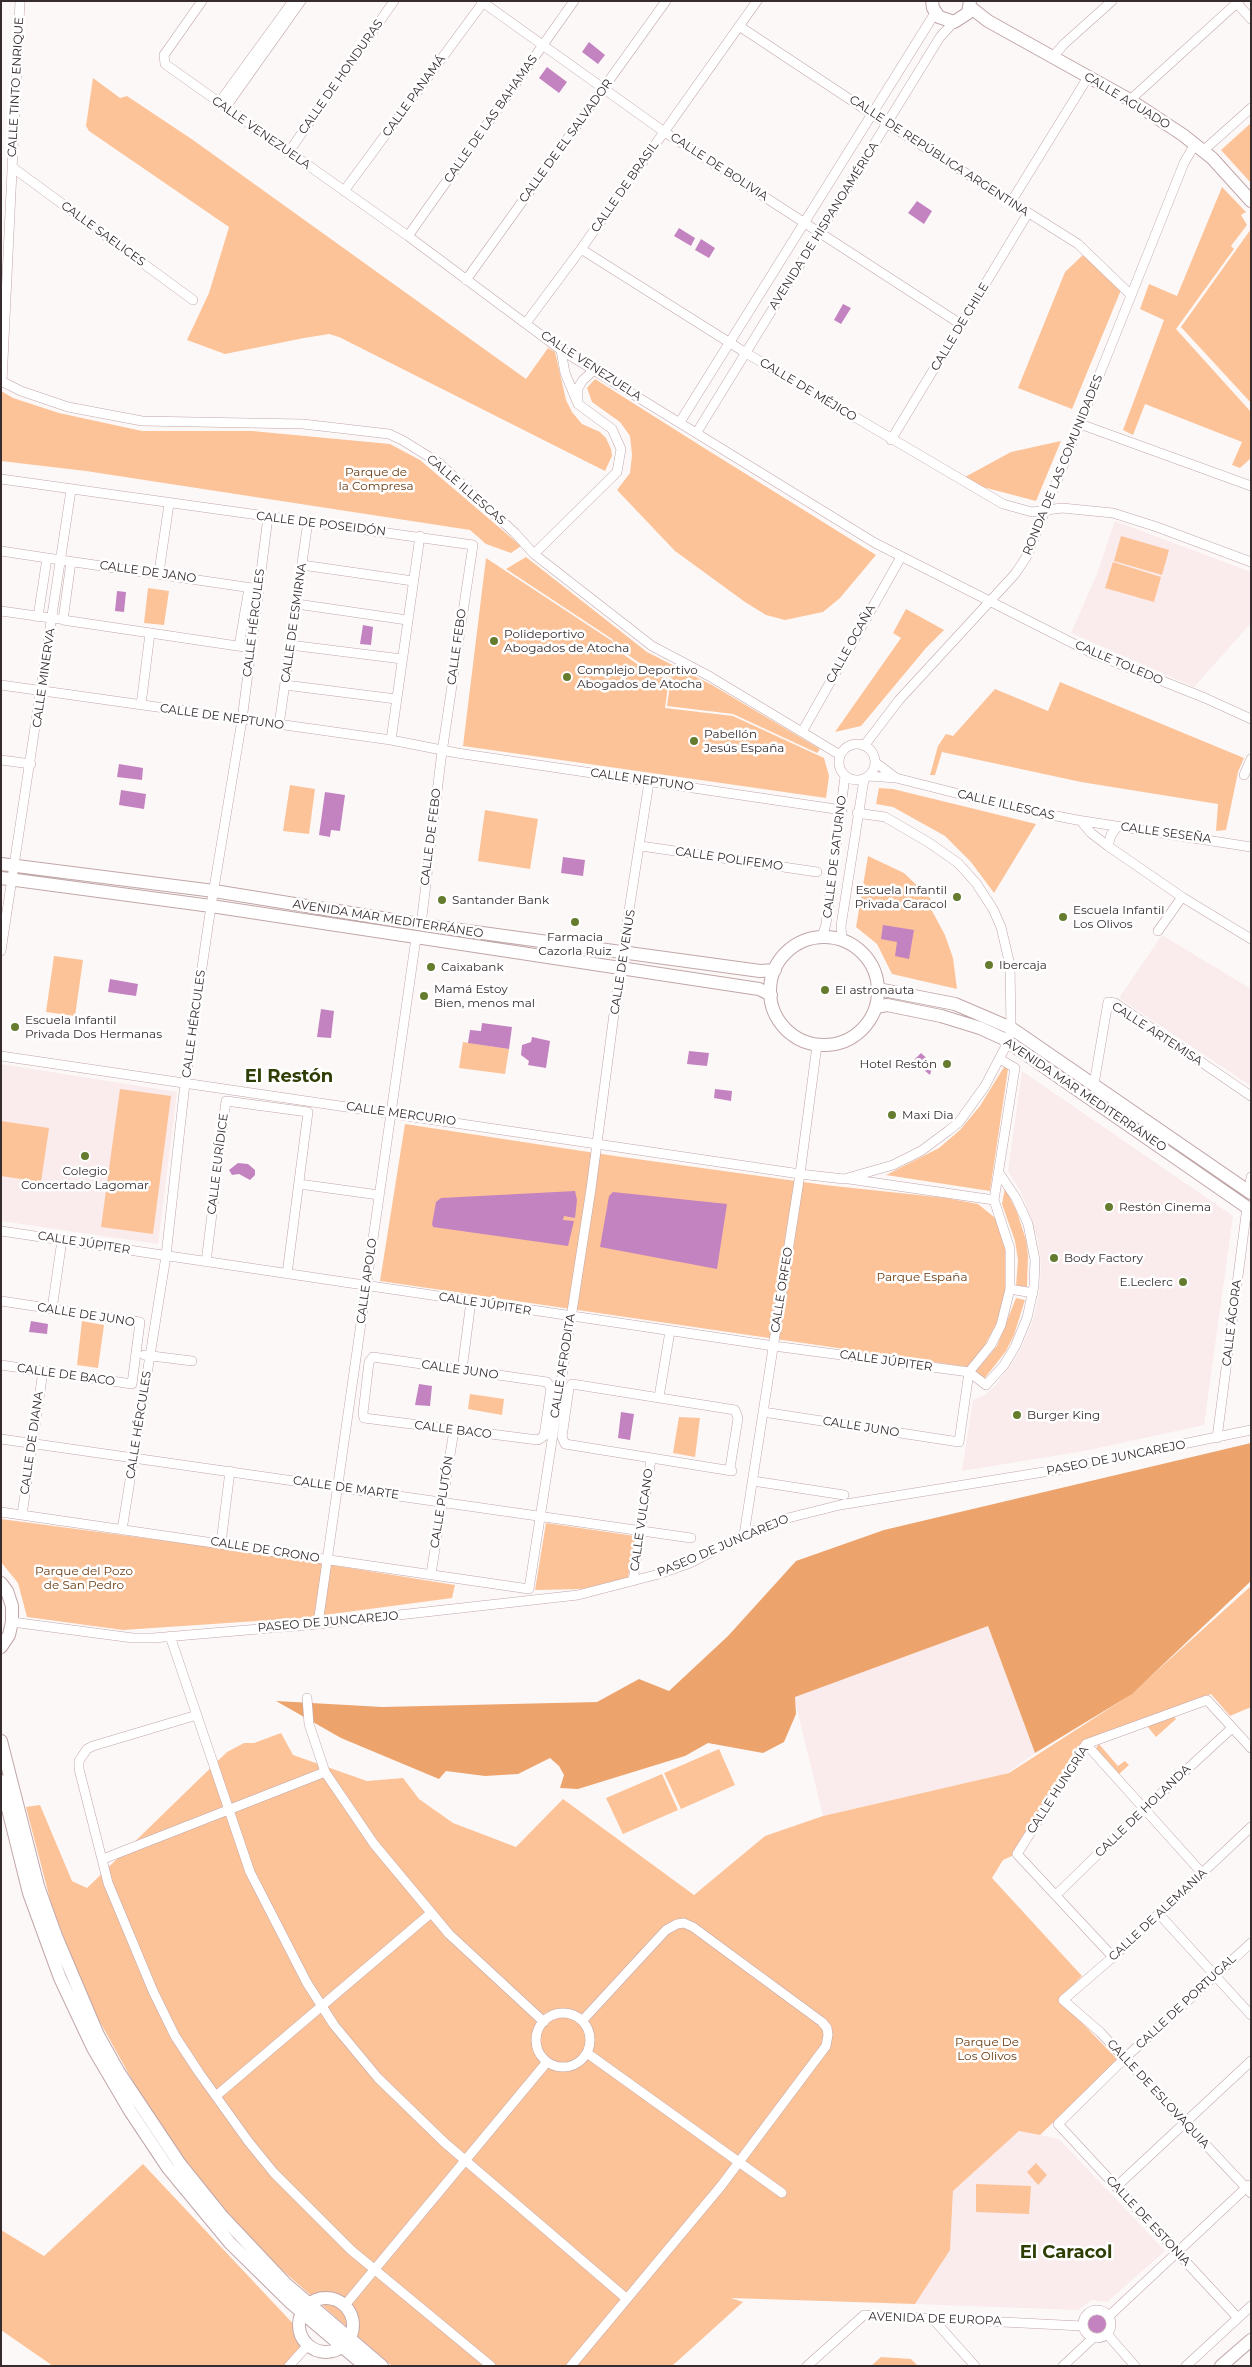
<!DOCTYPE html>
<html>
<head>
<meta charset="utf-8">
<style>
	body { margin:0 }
	#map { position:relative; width:1252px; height:2367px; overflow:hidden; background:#fdf8f8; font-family:Montserrat,sans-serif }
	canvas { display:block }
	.frame { position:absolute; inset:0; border:2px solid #362c2d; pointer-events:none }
</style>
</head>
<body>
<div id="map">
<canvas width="1252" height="2367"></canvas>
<div class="frame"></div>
</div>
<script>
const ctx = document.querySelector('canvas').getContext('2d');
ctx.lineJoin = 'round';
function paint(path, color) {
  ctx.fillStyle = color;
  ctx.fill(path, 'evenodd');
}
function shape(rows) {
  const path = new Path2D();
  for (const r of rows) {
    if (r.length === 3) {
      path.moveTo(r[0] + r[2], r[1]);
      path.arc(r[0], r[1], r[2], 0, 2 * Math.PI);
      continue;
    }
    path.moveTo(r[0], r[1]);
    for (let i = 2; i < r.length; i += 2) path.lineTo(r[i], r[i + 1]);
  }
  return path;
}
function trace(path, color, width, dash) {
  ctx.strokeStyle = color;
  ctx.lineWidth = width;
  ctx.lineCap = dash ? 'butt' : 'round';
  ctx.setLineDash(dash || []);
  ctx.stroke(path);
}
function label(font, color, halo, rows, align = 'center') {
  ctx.font = font + ' Montserrat,sans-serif';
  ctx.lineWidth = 5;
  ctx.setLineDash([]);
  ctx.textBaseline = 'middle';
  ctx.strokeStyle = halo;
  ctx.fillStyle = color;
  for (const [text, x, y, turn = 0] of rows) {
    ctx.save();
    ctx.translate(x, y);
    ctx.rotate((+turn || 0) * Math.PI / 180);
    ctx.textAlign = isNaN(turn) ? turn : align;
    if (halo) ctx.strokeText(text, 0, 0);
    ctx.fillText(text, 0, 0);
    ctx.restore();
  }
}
const built = shape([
	[1115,521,1251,572,1251,623,1194,687,1071,633,1097,574],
	[1162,935,1251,989,1251,1086,1119,998],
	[1,1064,177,1092,158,1244,1,1221],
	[1022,1071,1233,1216,1204,1425,1084,1451,962,1471,973,1400,985,1395,996,1385,1019,1353,1033,1320,1039,1293,1041,1267,1038,1240,1022,1194,1008,1171],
	[988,1626,1035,1753,1006,1774,823,1816,794,1697],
	[1019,2131,1059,2139,1165,2251,1107,2302,1092,2300,1078,2310,915,2304,950,2250,953,2191]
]);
const green = shape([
	[93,78,120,98,127,96,193,140,526,379,548,348,555,352,566,400,572,412,582,424,600,432,606,438,611,449,612,456,605,471,339,337,329,334,304,338,225,354,187,340,209,293,229,227,89,131,86,126],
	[1251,123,1251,183,1221,150],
	[1222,187,1246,212,1241,215,1247,225,1231,246,1234,249,1176,329,1251,412,1251,458,1240,468,1232,465,1242,442,1145,404,1133,435,1123,430,1164,320,1140,309,1149,284,1177,296],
	[1251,229,1251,403,1181,327],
	[1084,254,1121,290,1072,409,1018,388,1065,272],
	[595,379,701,446,876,555,840,598,823,612,785,620,766,615,745,602,675,551,617,490,630,473,632,455,630,436,620,422,592,402,587,388],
	[1,391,13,398,59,413,142,431,252,431,390,444,420,460,521,546,511,553,486,544,470,530,86,471,1,461],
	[1061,441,1036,501,979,486,965,477,1011,452],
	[1121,536,1169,550,1162,575,1114,561],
	[526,557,647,652,712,685,820,749,817,753,733,714,667,706,671,677,654,673,618,648,612,639,506,569],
	[486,558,612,641,617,650,653,675,669,679,665,708,733,716,824,758,829,776,826,798,463,746],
	[1113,562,1161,577,1154,602,1105,588],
	[148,588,169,591,164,625,144,623],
	[906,609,944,630,926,648,861,726,835,732,901,638,893,633],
	[1060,682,1244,758,1238,772,1226,830,1216,831,1218,804,1081,782,942,752,935,775,930,775,938,746,946,734,953,736,995,689,1048,711],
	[290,785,315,789,309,834,283,831],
	[879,788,893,789,1036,824,994,893,971,862,945,836,893,807,876,804],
	[485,810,538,819,530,869,478,861],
	[868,856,904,873,931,899,925,904,932,911,945,935,953,958,957,989,892,974,877,944,856,927],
	[54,956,83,960,75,1016,46,1012],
	[463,1042,509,1049,505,1074,459,1068],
	[1004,1067,1008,1069,990,1191,886,1175,939,1148,960,1130,980,1106],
	[120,1089,171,1096,153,1234,101,1227],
	[1,1121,49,1128,41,1182,1,1176],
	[405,1124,615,1156,825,1185,946,1198,978,1204,994,1217,1000,1227,1006,1251,1007,1283,1000,1317,981,1352,967,1367,380,1281],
	[1005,1188,1017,1212,1026,1240,1028,1255,1027,1287,1016,1286,1018,1260,1015,1241,1002,1204],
	[1016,1298,1025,1300,1014,1335,1006,1351,984,1379,976,1371,997,1346],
	[82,1321,104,1325,98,1368,77,1365],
	[470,1394,504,1399,502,1415,468,1409],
	[679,1417,700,1418,695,1457,673,1453],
	[1,1519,257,1553,455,1585,452,1598,302,1618,123,1630,27,1617,18,1583,1,1562],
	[546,1523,635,1536,628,1578,582,1589,535,1590],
	[1251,1586,1251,1707,1230,1716,1211,1694,1093,1739,1014,1855,1003,1860,992,1878,1082,1976,1059,1999,1118,2060,1040,2135,1019,2131,953,2191,950,2250,915,2304,731,2298,743,2302,672,2366,392,2366,324,2307,273,2262,204,2187,141,2096,90,2004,52,1907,26,1807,40,1805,72,1881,87,1888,227,1752,244,1743,254,1743,281,1733,293,1755,367,1781,403,1778,419,1799,453,1823,516,1847,563,1799,694,1895,765,1836,823,1816,1009,1773,1130,1695],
	[1174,1716,1176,1719,1156,1737,1147,1726],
	[1099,1744,1118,1766,1125,1761,1129,1765,1119,1774,1096,1748],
	[719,1749,735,1785,681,1809,664,1773],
	[662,1774,678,1810,623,1834,606,1798],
	[1036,2163,1047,2175,1038,2185,1027,2172],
	[143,2164,299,2330,315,2343,292,2366,53,2366,1,2330,1,2230,44,2256],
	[976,2184,1031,2186,1029,2214,976,2212],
	[881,2357,911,2359,918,2366,871,2366]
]);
const forest = shape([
	[1251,1443,1251,1581,1132,1694,1035,1753,988,1626,795,1697,796,1714,784,1742,763,1753,708,1743,685,1756,578,1789,560,1788,564,1775,559,1766,550,1758,518,1774,485,1776,446,1771,439,1779,341,1738,276,1701,382,1707,597,1702,639,1679,669,1691,728,1636,796,1561,884,1530]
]);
const water = shape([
	[589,42,605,55,598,64,582,52],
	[547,67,567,82,559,93,539,78],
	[917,201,932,211,924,224,908,213],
	[679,228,695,238,691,246,674,236],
	[701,239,715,248,709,258,695,250],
	[843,304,851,308,841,324,834,320],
	[117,591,126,592,124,612,115,611],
	[363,625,373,627,371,645,360,644],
	[119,764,143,768,142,780,117,777],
	[121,790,146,794,144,809,119,805],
	[325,792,345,795,340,831,331,830,330,837,319,835],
	[563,857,585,860,583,876,561,873],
	[883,925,914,930,909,959,895,956,897,942,881,939],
	[110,979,138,984,136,996,108,992],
	[321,1009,334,1011,331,1038,317,1037],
	[482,1023,512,1027,509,1049,468,1043,470,1030,481,1031],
	[532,1037,550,1041,546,1068,528,1065,529,1061,521,1055,522,1045,531,1042],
	[689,1051,709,1053,707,1066,687,1064],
	[921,1053,933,1064,930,1075,913,1061],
	[715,1089,732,1091,731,1101,714,1098],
	[238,1163,248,1164,255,1170,255,1175,250,1180,239,1174,232,1175,229,1170],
	[575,1191,577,1200,575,1218,564,1216,563,1220,574,1221,568,1246,433,1227,432,1224,436,1202,441,1198],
	[613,1192,727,1204,717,1269,600,1247,609,1196],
	[31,1321,48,1324,47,1334,29,1332],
	[419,1384,432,1386,430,1406,415,1405],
	[621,1412,634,1414,630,1440,618,1438],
	[1097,2324,9]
]);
const street = shape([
	[202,1,164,55,165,64,408,236,561,350,875,543,1092,653,1205,698,1251,719],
	[481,1,663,131,962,325],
	[1235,1,1251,19],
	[739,26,872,114,1078,244,1131,295],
	[1052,58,1064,44,1112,1],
	[1130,100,1239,1],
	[224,102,230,101,301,1],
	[222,105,224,96,293,1],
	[1204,150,1251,108],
	[288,153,394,1],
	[12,167,193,300],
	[344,191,484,1],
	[1011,202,1088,77],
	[408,236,574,1],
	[581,249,746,353,1003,504,1032,512,1062,508,1113,513,1157,527,1251,562],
	[466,280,666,1],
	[526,323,581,249,757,1],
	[1,381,21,391,68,407,142,421,303,424,389,434,402,440,439,463,515,533,534,554,652,646,709,676,840,755],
	[2,382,20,1],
	[578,401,578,388,583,380,594,370],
	[680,422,935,13],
	[1080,424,1251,486],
	[697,432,940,37,954,22],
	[891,440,1028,213],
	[1,479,473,545,441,759,421,925],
	[1,551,47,558,38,617],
	[534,554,617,472,621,449,612,429,578,404,565,373,561,350],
	[47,558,259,589],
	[71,562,63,620,251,648],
	[302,565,413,581],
	[159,572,169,504],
	[297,604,407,620],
	[1,611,58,619],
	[290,645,402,659],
	[239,646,249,588],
	[1,685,391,740,457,753,842,810],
	[285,685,396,699],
	[141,705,150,633],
	[279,725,308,521],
	[802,732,901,557],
	[391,740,420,536],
	[857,762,18],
	[864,746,899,700,1015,574,1027,556,1184,163,1195,144],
	[1,760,31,764],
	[875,762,896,778],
	[1244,775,1251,759],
	[868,776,896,778,1015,808,1077,820,1251,847],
	[1081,821,1091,833,1108,846,1182,897,1251,939],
	[641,846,817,872],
	[1108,846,1111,835,1117,827],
	[1158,931,1182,897],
	[822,937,826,924,845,776],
	[842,941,841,926,864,779],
	[1,951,71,490],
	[1,1056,800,1174,844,1179,893,1165,921,1151,948,1131,959,1122,985,1086,1008,1042,1011,1028,1010,965,1001,927,993,909,976,883,958,863,928,842,885,817,857,813],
	[1094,1084,1108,1002,1115,1003,1251,1096],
	[849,1179,994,1200],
	[299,1184,379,1195],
	[1249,1192,1251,1177],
	[1,1231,774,1346,969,1372,986,1385,1004,1365,1015,1347,1027,1318,1034,1286,1035,1260,1028,1224,1016,1198,999,1173],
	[206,1262,226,1101,308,1112,287,1274],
	[1010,1289,1033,1293],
	[1,1301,140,1322,132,1384,1,1365],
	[52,1309,62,1240],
	[144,1355,192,1361],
	[373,1357,547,1382,551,1388,544,1436,538,1440,364,1418,363,1413,369,1362,373,1357],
	[462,1370,471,1301],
	[969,1372,991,1345,1001,1325,1010,1289,1010,1249,994,1200,1015,1068,1000,1059],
	[572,1384,735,1410,738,1418,730,1468,732,1471,565,1444,562,1437,569,1388,572,1384],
	[659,1397,670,1331],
	[763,1412,959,1442,969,1372],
	[1217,1438,1247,1207],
	[1,1439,691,1538],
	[753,1481,844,1495],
	[1,1512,529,1589,591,1189,620,968,649,782],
	[22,1515,43,1371],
	[122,1530,166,1256,185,1083,211,906,242,720,268,517],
	[744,1535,800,1174,817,1045],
	[221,1543,230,1471],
	[431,1574,454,1430],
	[633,1581,651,1459],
	[12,1622,133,1638,153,1638,318,1624,578,1595,659,1574,690,1563,744,1535,784,1519,840,1505,1056,1470,1251,1430],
	[318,1624,416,938],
	[170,1636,250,1872,307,1983,334,2025,378,2078,445,2143,627,2299],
	[307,1698,309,1724,325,1772,374,1844,449,1934,544,2022],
	[197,1715,93,1746,87,1749,79,1761,79,1769,108,1883,153,1991,175,2036,200,2074,248,2141,274,2173,351,2250,491,2366],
	[1086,1744,1202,1873],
	[1251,1827,1113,1957,1063,2000,1100,2032,1251,2193],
	[103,1859,325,1772],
	[1056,1895,1144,1809,1232,1728],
	[1159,1914,1251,2015],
	[1113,1957,1017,1854,1086,1744,1207,1700,1251,1748],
	[563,2040,27],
	[587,2053,782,2193],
	[216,2096,431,1913],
	[1116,2187,1251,2061],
	[345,2305,547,2062],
	[1097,2324,14],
	[1109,2316,1249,2185],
	[1238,2318,1058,2124,1125,2058,1251,1943],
	[933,2319,975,2366],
	[1107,2334,1135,2366],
	[289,2366,308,2345],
	[571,2366,721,2186,826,2046,828,2035,827,2028,822,2022,693,1927,684,1923,677,1924,666,1930,582,2021],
	[807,2366,864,2315,1082,2326],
	[1063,2366,1093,2338],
	[1186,2366,1251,2306]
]);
const secondary = shape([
	[932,1,933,8,939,17,954,22,968,13,970,1],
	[970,7,988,21,1130,100,1183,135,1212,158,1251,201],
	[1,864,214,891,431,926,760,971,775,970],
	[1,878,211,906,759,989,771,995],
	[824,991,54],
	[878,989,955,1004,1011,1028,1251,1193],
	[876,1007,887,1005,941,1016,980,1028,1004,1039,1251,1210],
	[1,1583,7,1591,12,1606,12,1622,9,1635,1,1647],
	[1,1741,38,1886,56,1936,98,2035,118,2071,180,2164,221,2215,286,2284,382,2366],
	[1,1781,29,1893,60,1978,93,2048,130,2111,168,2168,230,2243,291,2303,365,2366],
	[326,2325,27],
	[1221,2366,1251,2340]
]);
const markers = [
	[494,641,5,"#657c2e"],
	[567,677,5,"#657c2e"],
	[694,741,5,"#657c2e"],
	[957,897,5,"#657c2e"],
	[442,900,5,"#657c2e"],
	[1063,917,5,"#657c2e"],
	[575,922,5,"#657c2e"],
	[989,965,5,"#657c2e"],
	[431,967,5,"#657c2e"],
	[825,990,5,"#657c2e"],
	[424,996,5,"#657c2e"],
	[15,1027,5,"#657c2e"],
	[947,1064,5,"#657c2e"],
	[892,1115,5,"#657c2e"],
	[85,1156,5,"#657c2e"],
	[1109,1207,5,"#657c2e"],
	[1054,1258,5,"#657c2e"],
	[1183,1282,5,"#657c2e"],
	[1017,1415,5,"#657c2e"]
];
const streetNames = [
	["CALLE DE HONDURAS",341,77,-55],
	["CALLE TINTO ENRIQUE",16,87,-87],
	["CALLE PANAMÁ",414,96,-54],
	["CALLE AGUADO",1127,101,31],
	["CALLE DE LAS BAHAMAS",491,119,-55],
	["CALLE VENEZUELA",261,133,35],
	["CALLE DE EL SALVADOR",566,141,-54],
	["CALLE DE REPÚBLICA ARGENTINA",939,156,33],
	["CALLE DE BOLIVIA",719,167,33],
	["CALLE DE BRASIL",625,187,-55],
	["AVENIDA DE HISPANOAMÉRICA",824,226,-58],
	["CALLE SAELICES",103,234,36],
	["CALLE DE CHILE",960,327,-59],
	["CALLE VENEZUELA",591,366,33],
	["CALLE DE MÉJICO",808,390,31],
	["RONDA DE LAS COMUNIDADES",1063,465,-68],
	["CALLE ILLESCAS",466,490,41],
	["CALLE DE POSEIDÓN",321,524,7],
	["CALLE DE JANO",148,572,8],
	["CALLE HÉRCULES",254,623,-83],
	["CALLE DE ESMIRNA",294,623,-82],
	["CALLE OCAÑA",851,644,-61],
	["CALLE FEBO",457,647,-82],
	["CALLE TOLEDO",1119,663,23],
	["CALLE MINERVA",44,678,-82],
	["CALLE DE NEPTUNO",222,717,8],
	["CALLE NEPTUNO",642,780,8],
	["CALLE ILLESCAS",1006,805,13],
	["CALLE SESEÑA",1166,833,8],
	["CALLE DE FEBO",431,837,-83],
	["CALLE DE SATURNO",835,857,-83],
	["CALLE POLIFEMO",729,859,8],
	["AVENIDA MAR MEDITERRÁNEO",388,919,9],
	["CALLE DE VENUS",623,962,-81],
	["CALLE HÉRCULES",194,1024,-82],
	["CALLE ARTEMISA",1157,1034,33],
	["AVENIDA MAR MEDITERRÁNEO",1085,1095,34],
	["CALLE MERCURIO",401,1114,8],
	["CALLE EURÍDICE",218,1164,-83],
	["CALLE JÚPITER",84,1243,9],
	["CALLE APOLO",367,1281,-82],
	["CALLE ORFEO",782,1290,-81],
	["CALLE JÚPITER",485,1304,9],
	["CALLE DE JUNO",86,1315,9],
	["CALLE ÁGORA",1232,1323,-83],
	["CALLE JÚPITER",886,1361,8],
	["CALLE AFRODITA",563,1366,-81],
	["CALLE JUNO",460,1370,8],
	["CALLE DE BACO",66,1375,8],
	["CALLE HÉRCULES",139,1425,-81],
	["CALLE JUNO",861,1427,9],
	["CALLE BACO",453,1430,7],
	["CALLE DE DIANA",32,1443,-82],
	["PASEO DE JUNCAREJO",1116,1458,-11],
	["CALLE DE MARTE",346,1488,8],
	["CALLE PLUTÓN",442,1502,-81],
	["CALLE VULCANO",642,1520,-82],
	["PASEO DE JUNCAREJO",723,1546,-23],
	["CALLE DE CRONO",265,1550,9],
	["PASEO DE JUNCAREJO",328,1622,-5],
	["CALLE HUNGRÍA",1058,1790,-57],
	["CALLE DE HOLANDA",1143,1811,-44],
	["CALLE DE ALEMANIA",1158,1915,-43],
	["CALLE DE PORTUGAL",1186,2002,-43],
	["CALLE DE ESLOVAQUIA",1158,2094,47],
	["CALLE DE ESTONIA",1148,2221,47],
	["AVENIDA DE EUROPA",935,2319,2]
];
const parkNames = [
	["Parque de",376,472],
	["la Compresa",376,486],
	["Parque España",922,1277],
	["Parque del Pozo",84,1571],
	["de San Pedro",84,1585],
	["Parque De",987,2042],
	["Los Olivos",987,2056]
];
const poiNames = [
	["Polideportivo",504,634],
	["Abogados de Atocha",504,648],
	["Complejo Deportivo",577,670],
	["Abogados de Atocha",577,684],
	["Pabellón",704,734],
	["Jesús España",704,748],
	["Escuela Infantil",947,890,"right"],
	["Privada Caracol",947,904,"right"],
	["Santander Bank",452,900],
	["Escuela Infantil",1073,910],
	["Los Olivos",1073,924],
	["Farmacia",575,937,"center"],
	["Cazorla Ruiz",575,951,"center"],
	["Ibercaja",999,965],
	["Caixabank",441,967],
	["Mamá Estoy",434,989],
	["Bien, menos mal",434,1003],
	["El astronauta",835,990],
	["Escuela Infantil",25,1020],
	["Privada Dos Hermanas",25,1034],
	["Hotel Restón",937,1064,"right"],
	["Maxi Dia",902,1115],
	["Colegio",85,1171,"center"],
	["Concertado Lagomar",85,1185,"center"],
	["Restón Cinema",1119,1207],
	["Body Factory",1064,1258],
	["E.Leclerc",1173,1282,"right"],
	["Burger King",1027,1415]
];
const districtNames = [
	["El Restón",289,1077],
	["El Caracol",1066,2253]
];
paint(built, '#faebec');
paint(green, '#fdc398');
paint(forest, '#eda36c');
paint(water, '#c383c0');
trace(street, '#c1a6a8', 10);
trace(secondary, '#c1a6a8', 14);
trace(street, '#fff', 9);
trace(secondary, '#fff', 12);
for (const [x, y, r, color] of markers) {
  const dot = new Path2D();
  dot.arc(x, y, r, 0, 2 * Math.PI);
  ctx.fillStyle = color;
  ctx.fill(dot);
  trace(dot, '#fff', 2);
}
label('12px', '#362c2d', '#fff', streetNames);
label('12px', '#6b3b11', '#fff', parkNames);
label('12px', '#362c2d', '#fff', poiNames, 'left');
label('bold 18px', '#2f3e04', '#fff', districtNames);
</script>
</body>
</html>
